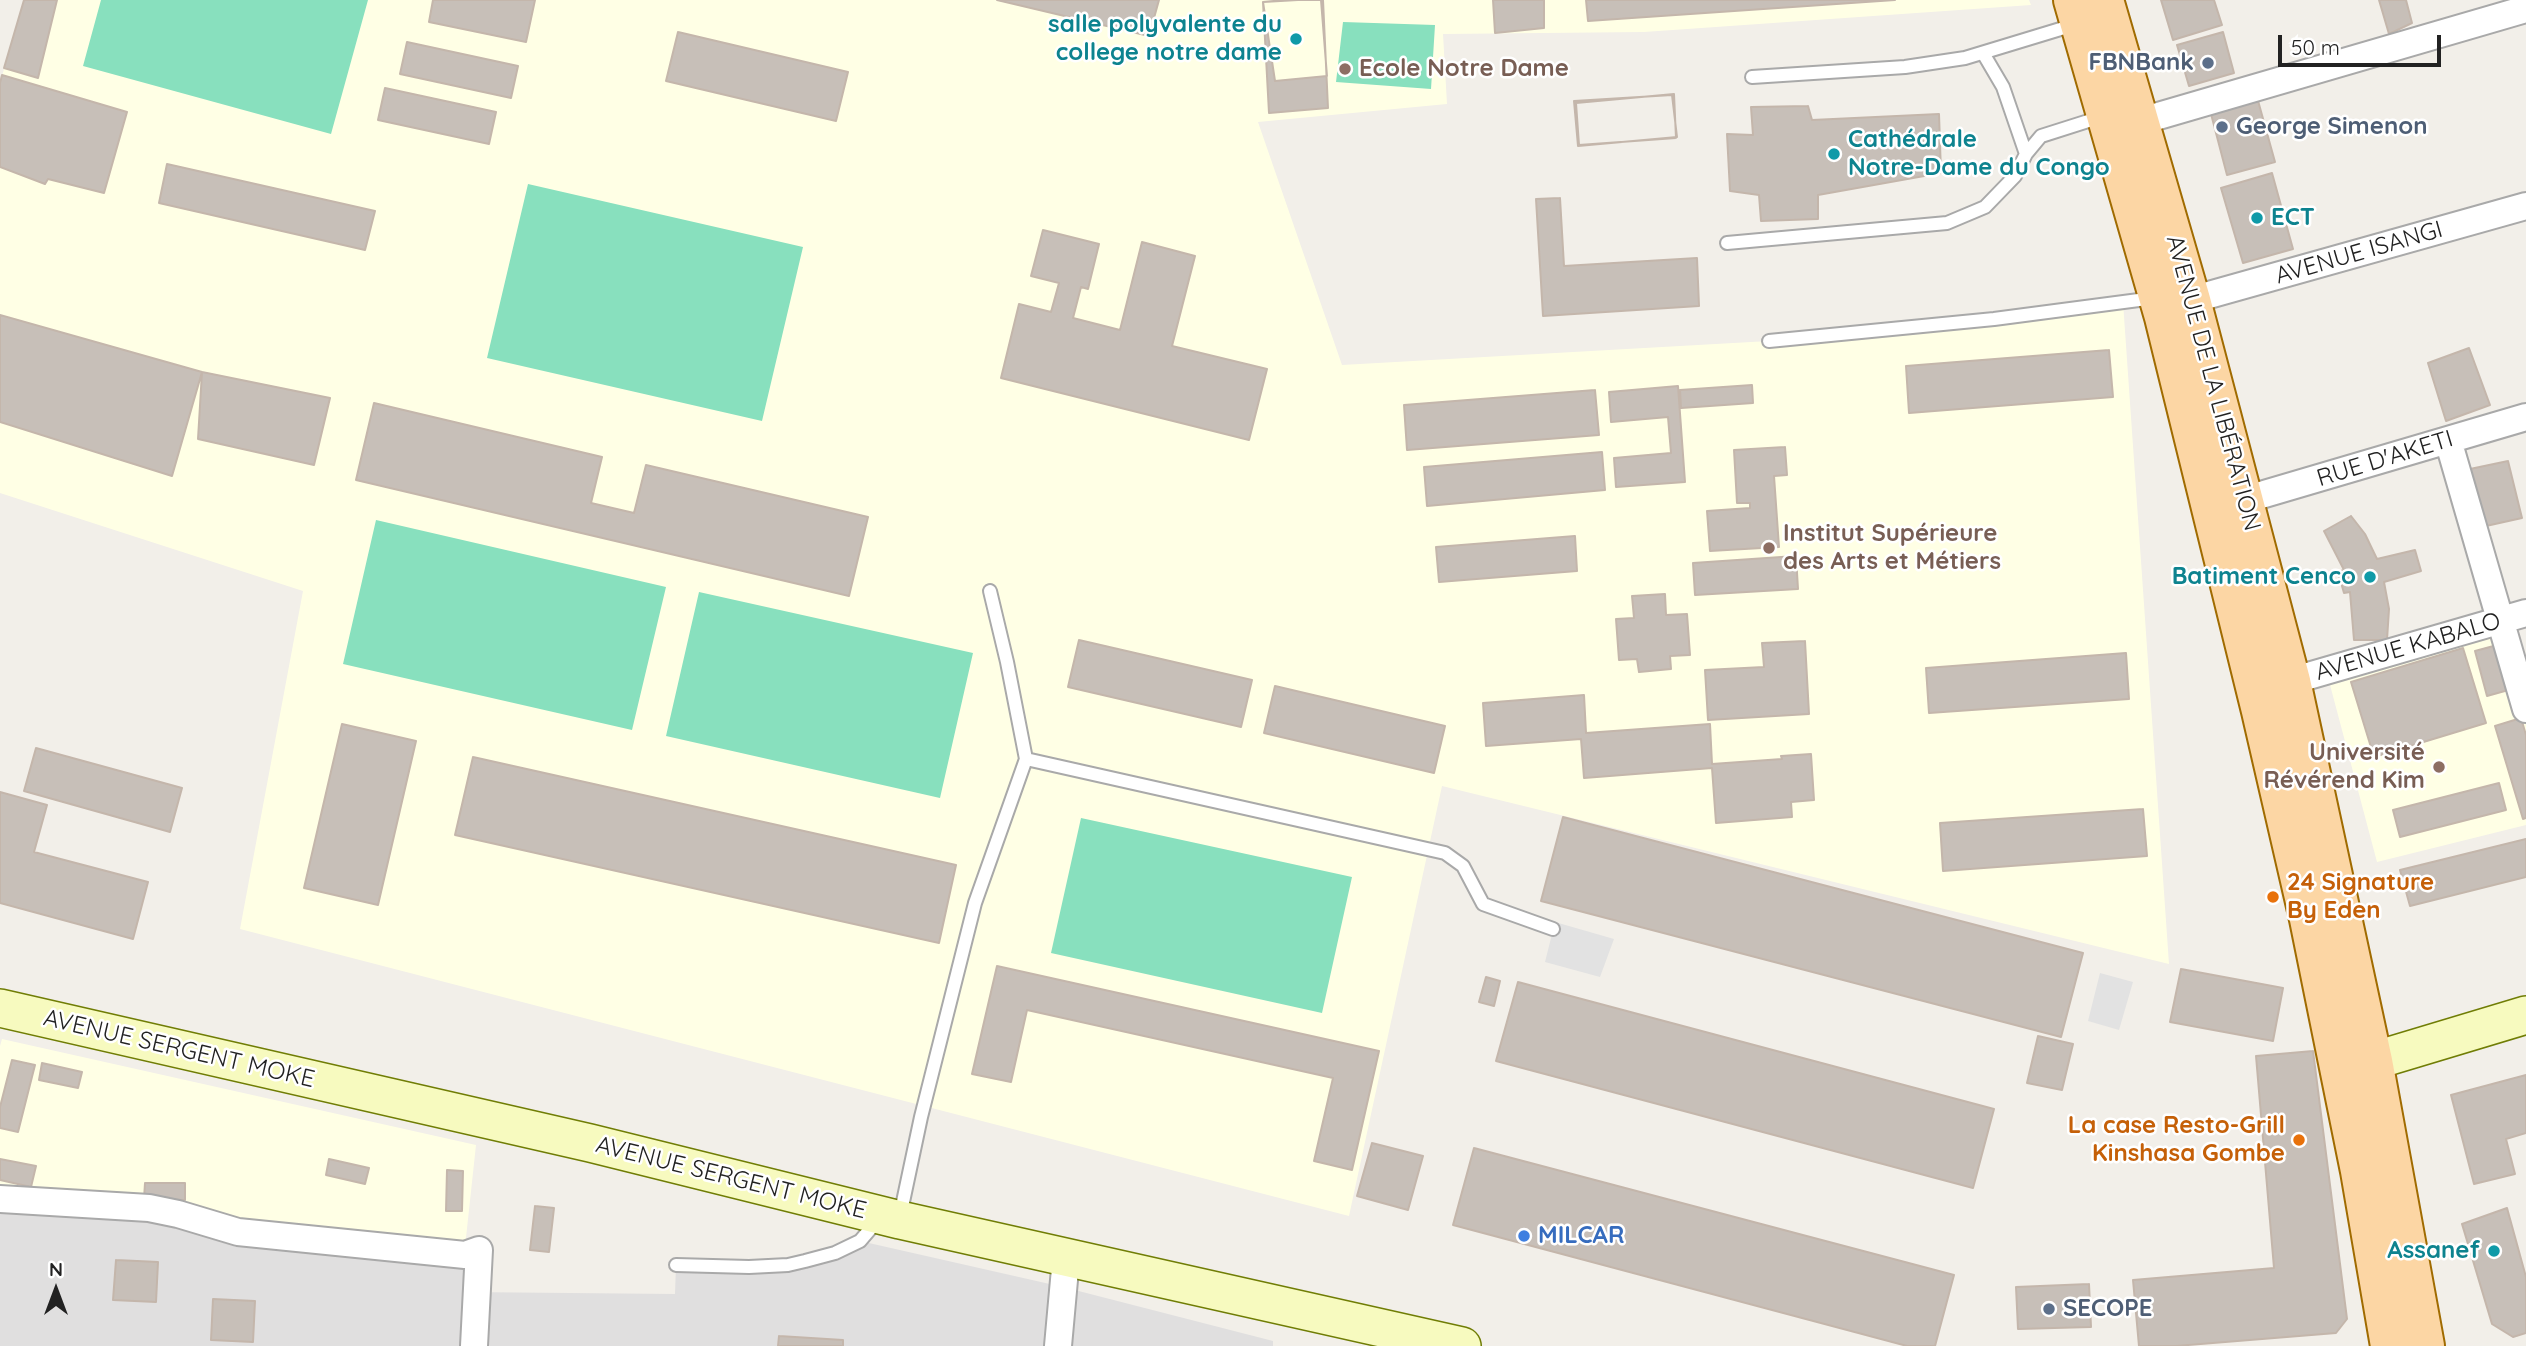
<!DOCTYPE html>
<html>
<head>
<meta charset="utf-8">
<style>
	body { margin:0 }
	#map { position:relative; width:2526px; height:1346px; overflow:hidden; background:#f2efe9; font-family:Quicksand,sans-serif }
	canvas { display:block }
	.north { position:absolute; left:21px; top:1255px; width:70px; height:70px; -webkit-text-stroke:5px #fff; paint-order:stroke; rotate:0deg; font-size:19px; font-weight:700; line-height:28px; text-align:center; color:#222 }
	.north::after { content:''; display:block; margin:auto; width:24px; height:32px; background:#222; clip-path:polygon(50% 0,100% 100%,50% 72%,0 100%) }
	.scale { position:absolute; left:2278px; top:35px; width:163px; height:32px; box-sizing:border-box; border:4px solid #222; border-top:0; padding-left:9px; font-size:21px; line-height:24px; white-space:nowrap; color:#222; -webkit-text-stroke:5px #fff; paint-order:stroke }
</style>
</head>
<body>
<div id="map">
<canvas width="2526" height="1346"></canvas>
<div class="north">N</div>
<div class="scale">50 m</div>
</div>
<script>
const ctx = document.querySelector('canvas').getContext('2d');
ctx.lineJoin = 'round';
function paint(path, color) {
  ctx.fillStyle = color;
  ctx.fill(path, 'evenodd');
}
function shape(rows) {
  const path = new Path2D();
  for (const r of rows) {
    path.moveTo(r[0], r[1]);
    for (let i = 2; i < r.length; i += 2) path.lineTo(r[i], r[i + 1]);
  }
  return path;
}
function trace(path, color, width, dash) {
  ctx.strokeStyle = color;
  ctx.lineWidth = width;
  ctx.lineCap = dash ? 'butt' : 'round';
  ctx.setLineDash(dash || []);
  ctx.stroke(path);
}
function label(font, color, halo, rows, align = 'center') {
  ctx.font = font + ' Quicksand,sans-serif';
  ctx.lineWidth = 5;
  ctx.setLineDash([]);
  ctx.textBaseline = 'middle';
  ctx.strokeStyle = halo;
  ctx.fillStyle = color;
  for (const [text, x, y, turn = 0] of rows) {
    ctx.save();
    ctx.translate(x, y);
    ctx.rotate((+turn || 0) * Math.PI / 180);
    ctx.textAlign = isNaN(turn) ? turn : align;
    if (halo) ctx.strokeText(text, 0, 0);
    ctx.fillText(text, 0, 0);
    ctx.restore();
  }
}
const residential = shape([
	[0,1199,465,1255,465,1292,675,1294,676,1265,788,1265,860,1241,1063,1287,1273,1341,1273,1346,0,1346]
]);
const education = shape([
	[24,0,2029,0,2031,5,1644,32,1443,34,1447,104,1258,122,1342,365,1769,341,2123,302,2169,964,1442,786,1349,1216,240,929,303,591,0,493,0,83],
	[2502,630,2526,709,2526,825,2377,862,2329,681],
	[2,1039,476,1145,465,1247,0,1191,0,1046]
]);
const pitch = shape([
	[101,0,368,0,331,134,83,66],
	[1343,22,1435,25,1431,89,1336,82],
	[528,184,803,247,762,421,487,358],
	[376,520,666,587,632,730,343,664],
	[699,592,973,653,940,798,666,736],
	[1081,818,1352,877,1322,1013,1051,953]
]);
const parking = shape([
	[1555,922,1614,939,1600,977,1545,962],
	[2100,973,2133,982,2119,1030,2088,1021]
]);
const building = shape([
	[24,0,57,0,38,78,4,68,24,0],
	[433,0,535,0,526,42,429,22,433,0],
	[997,0,1159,0,1149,36,997,0],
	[1284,0,1323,0,1328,108,1269,113,1263,2,1284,0],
	[1298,0,1321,0,1327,76,1275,81,1263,2,1298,0],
	[1493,0,1544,0,1544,28,1495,33,1493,0],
	[1586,0,1895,0,1588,21,1586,0],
	[2161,0,2214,0,2222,25,2173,40,2161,0],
	[2379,0,2406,0,2412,23,2389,34,2379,0],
	[678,32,848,72,836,121,666,81,678,32],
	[2223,32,2234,73,2189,86,2177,45,2223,32],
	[407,42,518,66,511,98,400,74,407,42],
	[2,75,127,112,104,193,48,179,45,184,0,167,0,83,2,75],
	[385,88,496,112,489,144,378,120,385,88],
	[1674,94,1676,138,1579,145,1576,103,1674,94],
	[1672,95,1677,137,1578,146,1574,101,1672,95],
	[2257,97,2275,162,2227,175,2210,110,2257,97],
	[1808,106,1812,120,1939,114,1941,173,1818,195,1818,219,1761,221,1759,195,1730,191,1727,134,1753,135,1751,107,1808,106],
	[167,164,375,211,365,250,159,203,167,164],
	[2272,173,2293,249,2243,263,2221,188,2272,173],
	[1560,198,1564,266,1697,258,1699,306,1543,316,1536,199,1560,198],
	[1043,230,1099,244,1088,289,1081,287,1073,318,1120,330,1142,242,1195,256,1172,346,1267,369,1249,440,1001,378,1019,304,1051,312,1059,283,1031,276,1043,230],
	[0,315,202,372,172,476,0,422,0,315],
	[2469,348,2490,405,2446,421,2428,363,2469,348],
	[2109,350,2113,397,1909,413,1906,366,2109,350],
	[202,372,330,398,314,465,198,439,202,372],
	[1752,385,1753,403,1681,408,1680,390,1752,385],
	[1678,386,1685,482,1616,487,1614,458,1671,453,1668,417,1611,422,1609,392,1678,386],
	[1595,390,1599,435,1407,450,1404,405,1595,390],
	[374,403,602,457,591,503,634,513,646,465,868,517,849,596,356,480,374,403],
	[1785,447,1787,475,1774,476,1779,547,1710,551,1707,511,1750,508,1750,503,1737,503,1734,450,1785,447],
	[1602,452,1605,490,1427,506,1424,467,1602,452],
	[2508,461,2522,518,2486,526,2470,469,2508,461],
	[2351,516,2365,534,2377,559,2415,550,2421,571,2384,582,2389,609,2387,640,2354,640,2350,592,2344,593,2338,572,2344,570,2324,531,2351,516],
	[1575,536,1577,571,1439,582,1436,547,1575,536],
	[1796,556,1798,589,1695,595,1693,563,1796,556],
	[1665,594,1666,615,1687,614,1690,655,1670,656,1671,669,1639,672,1637,659,1619,660,1616,619,1634,618,1632,596,1665,594],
	[1079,640,1252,680,1241,727,1068,687,1079,640],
	[1805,641,1809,714,1708,720,1705,670,1764,667,1762,643,1805,641],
	[2501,644,2512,689,2487,696,2475,651,2501,644],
	[2463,648,2486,723,2374,757,2351,682,2463,648],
	[2126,653,2129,699,1929,713,1926,668,2126,653],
	[1275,686,1445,726,1434,773,1264,733,1275,686],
	[1584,695,1586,733,1710,724,1712,764,1782,759,1781,756,1811,754,1814,800,1791,802,1792,817,1716,823,1712,768,1584,778,1581,739,1486,746,1483,703,1584,695],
	[2521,718,2526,735,2526,818,2523,819,2495,726,2521,718],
	[342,724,416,741,378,905,304,888,342,724],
	[36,748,182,788,170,832,24,791,36,748],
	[473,757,956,865,939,943,455,835,473,757],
	[2499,783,2506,810,2400,837,2393,810,2499,783],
	[0,792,47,805,34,852,148,882,133,939,0,903,0,792],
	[2143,809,2147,856,1943,871,1940,823,2143,809],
	[1563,817,2083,953,2061,1037,1541,901,1563,817],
	[2526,839,2526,877,2410,906,2400,870,2526,839],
	[997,966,1379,1051,1352,1170,1314,1161,1333,1078,1027,1010,1011,1082,972,1074,997,966],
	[2181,969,2283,988,2273,1041,2170,1022,2181,969],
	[1486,977,1500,981,1494,1006,1479,1002,1486,977],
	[1518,982,1994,1109,1973,1188,1496,1061,1518,982],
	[2038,1036,2073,1044,2062,1090,2027,1083,2038,1036],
	[2313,1051,2347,1319,2336,1333,2176,1346,2139,1346,2133,1280,2274,1268,2256,1056,2313,1051],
	[12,1060,35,1065,18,1132,0,1128,0,1107,12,1060],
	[42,1063,82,1072,78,1088,39,1080,42,1063],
	[2526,1075,2526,1133,2506,1139,2515,1174,2474,1184,2451,1095,2526,1075],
	[1372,1143,1423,1156,1408,1210,1357,1196,1372,1143],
	[1474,1148,1954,1275,1935,1346,1907,1346,1453,1225,1474,1148],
	[0,1159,36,1166,31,1187,0,1180,0,1159],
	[329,1159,369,1168,365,1184,326,1175,329,1159],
	[447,1170,463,1171,462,1211,446,1211,447,1170],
	[145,1183,185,1183,185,1200,144,1199,145,1183],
	[535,1206,554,1208,549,1252,530,1250,535,1206],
	[2507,1208,2526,1277,2526,1333,2513,1337,2492,1324,2462,1224,2507,1208],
	[116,1260,158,1262,156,1302,113,1300,116,1260],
	[2089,1284,2091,1327,2018,1329,2016,1287,2089,1284],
	[213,1299,255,1301,253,1342,211,1340,213,1299],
	[779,1336,843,1340,843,1346,778,1346,779,1336]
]);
const lane = shape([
	[1983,53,2003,87,2026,154],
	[1752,77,1905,67,1965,58,2077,24],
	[1727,243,1947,223,1985,207,2015,176,2026,154,2041,136,2104,116],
	[1769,341,1994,319,2154,298],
	[1026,759,1445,853,1463,866,1483,904,1553,929],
	[900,1216,921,1117,975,903,1026,759,1007,662,990,591],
	[676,1265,749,1267,788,1265,805,1261,835,1253,860,1241,872,1227,874,1217]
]);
const street = shape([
	[2124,126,2526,9],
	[2191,300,2526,206],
	[2448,440,2526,709],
	[2244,500,2526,417],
	[2291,681,2526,613],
	[0,1199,149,1208,178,1214,238,1232,465,1255,479,1250,474,1346],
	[1058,1346,1066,1258]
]);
const secondary = shape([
	[0,1008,590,1143,900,1220,1462,1346],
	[2343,1066,2373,1061,2526,1015]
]);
const primary = shape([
	[2073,0,2164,317,2261,711,2309,919,2360,1171,2390,1346],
	[2104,0,2191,300,2291,681,2373,1061,2425,1346]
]);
const markers = [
	[1296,39,7,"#0f9aa8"],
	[2208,63,7,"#5c6f8a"],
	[1345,69,7,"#8d6e63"],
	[2222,127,7,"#5c6f8a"],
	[1834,154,7,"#0f9aa8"],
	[2257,218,7,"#0f9aa8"],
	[1769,548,7,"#8d6e63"],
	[2370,577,7,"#0f9aa8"],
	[2439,767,7,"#8d6e63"],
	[2273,897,7,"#e8710a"],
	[2299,1140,7,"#e8710a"],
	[1524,1236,7,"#3f7fe0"],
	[2494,1251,7,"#0f9aa8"],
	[2049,1309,7,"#5c6f8a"]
];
const cultureNames = [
	["salle polyvalente du",1282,25],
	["college notre dame",1282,53],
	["Cathédrale",1848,140,"left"],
	["Notre-Dame du Congo",1848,168,"left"],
	["ECT",2271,218,"left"],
	["Batiment Cenco",2356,577],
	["Assanef",2480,1251]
];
const serviceNames = [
	["FBNBank",2194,63,"right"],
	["George Simenon",2236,127],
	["SECOPE",2063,1309]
];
const educationNames = [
	["Ecole Notre Dame",1359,69],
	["Institut Supérieure",1783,534],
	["des Arts et Métiers",1783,562],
	["Université",2425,753,"right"],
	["Révérend Kim",2425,781,"right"]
];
const streetNames = [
	["AVENUE ISANGI",2359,253,-16],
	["AVENUE DE LA LIBÉRATION",2213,383,75],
	["RUE D'AKETI",2385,459,-17],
	["AVENUE KABALO",2408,647,-16],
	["AVENUE SERGENT MOKE",179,1049,13],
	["AVENUE SERGENT MOKE",731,1178,14]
];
const foodNames = [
	["24 Signature",2287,883],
	["By Eden",2287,911],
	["La case Resto-Grill",2285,1126,"right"],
	["Kinshasa Gombe",2285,1154,"right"]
];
const shopNames = [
	["MILCAR",1538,1236]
];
paint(residential, '#e0dfdf');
paint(education, '#ffffe5');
paint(pitch, '#88e0be');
paint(parking, '#e2e2e2');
paint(building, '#c7bfb8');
trace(building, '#c4b6ab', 2);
trace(lane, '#a9a9a9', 16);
trace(street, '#a9a9a9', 30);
trace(secondary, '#707d05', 40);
trace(primary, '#a06b00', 42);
trace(lane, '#fff', 12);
trace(street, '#fff', 26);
trace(secondary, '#f7fabf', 37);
trace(primary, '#fcd6a4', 38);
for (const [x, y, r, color] of markers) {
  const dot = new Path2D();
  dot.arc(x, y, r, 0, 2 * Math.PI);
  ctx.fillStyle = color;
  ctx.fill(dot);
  trace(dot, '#fff', 2.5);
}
label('bold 24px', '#0d838f', '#fff', cultureNames, 'right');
label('bold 24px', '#4e5e75', '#fff', serviceNames, 'left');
label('bold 24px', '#785e54', '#fff', educationNames, 'left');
label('24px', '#222', '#fff', streetNames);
label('bold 24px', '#c56008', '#fff', foodNames, 'left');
label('bold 24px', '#366cbe', '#fff', shopNames, 'left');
</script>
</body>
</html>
